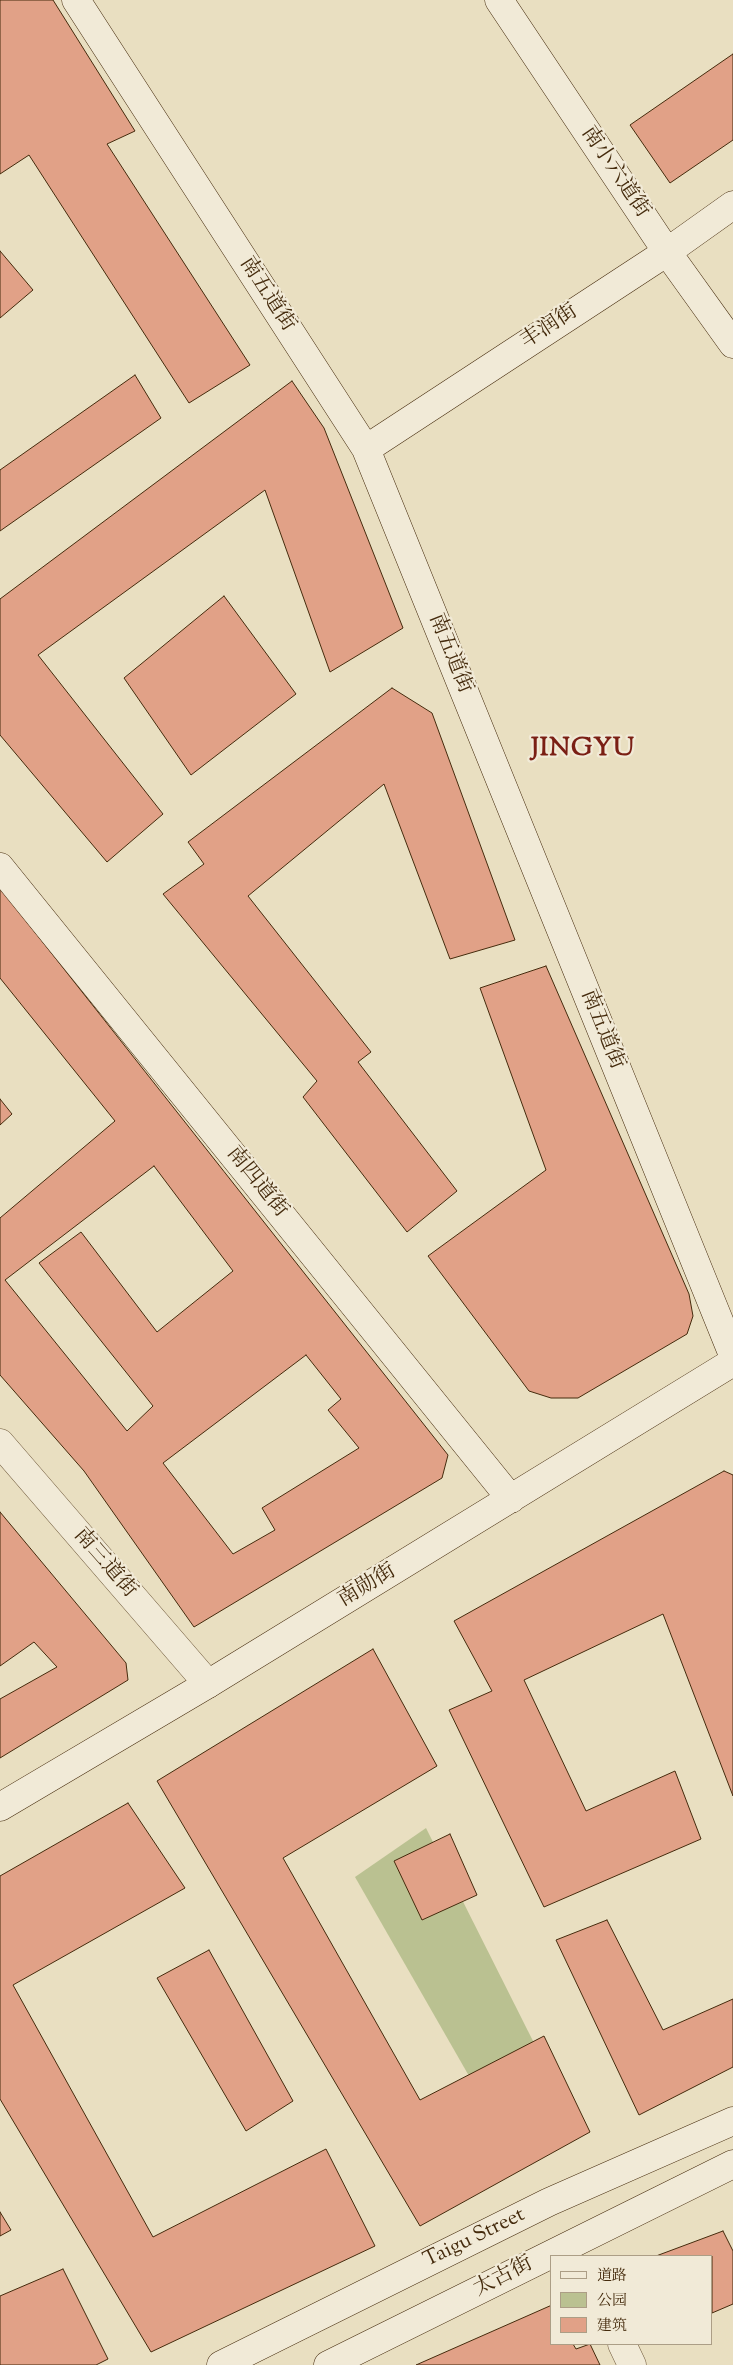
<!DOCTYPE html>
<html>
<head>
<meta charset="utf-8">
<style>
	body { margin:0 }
	#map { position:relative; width:733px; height:2365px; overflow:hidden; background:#e9dfc1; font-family:"Sorts Mill Goudy","Noto Serif SC",serif }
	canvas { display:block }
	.legend { position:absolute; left:550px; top:2255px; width:162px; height:90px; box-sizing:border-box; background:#f1ead7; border:1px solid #ac9e86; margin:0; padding:6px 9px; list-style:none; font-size:15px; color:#452b0d }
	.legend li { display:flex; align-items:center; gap:10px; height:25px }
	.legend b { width:25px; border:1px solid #ac9e86 }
</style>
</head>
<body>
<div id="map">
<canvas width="733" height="2365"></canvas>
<ul class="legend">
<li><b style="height:6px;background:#f1ead7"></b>道路</li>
<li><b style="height:14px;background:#bac191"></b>公园</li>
<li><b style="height:14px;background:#e1a187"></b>建筑</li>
</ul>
</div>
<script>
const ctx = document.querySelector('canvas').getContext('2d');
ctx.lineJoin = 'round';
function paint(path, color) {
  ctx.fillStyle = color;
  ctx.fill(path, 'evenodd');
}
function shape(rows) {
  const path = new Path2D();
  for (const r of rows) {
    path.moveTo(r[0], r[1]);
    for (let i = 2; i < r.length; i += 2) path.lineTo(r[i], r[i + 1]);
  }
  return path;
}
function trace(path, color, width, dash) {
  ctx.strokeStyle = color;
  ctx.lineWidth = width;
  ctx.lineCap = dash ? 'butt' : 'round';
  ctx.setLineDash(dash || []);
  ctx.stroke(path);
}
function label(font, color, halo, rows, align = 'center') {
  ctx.font = font + ' "Sorts Mill Goudy","Noto Serif SC",serif';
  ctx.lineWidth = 4.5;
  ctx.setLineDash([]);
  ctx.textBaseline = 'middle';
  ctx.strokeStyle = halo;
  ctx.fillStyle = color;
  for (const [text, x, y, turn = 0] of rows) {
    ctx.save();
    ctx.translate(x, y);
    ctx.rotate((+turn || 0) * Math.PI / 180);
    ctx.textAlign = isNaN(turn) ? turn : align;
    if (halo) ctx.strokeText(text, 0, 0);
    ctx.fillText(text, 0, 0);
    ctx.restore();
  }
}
const green = shape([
	[426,1828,535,2045,469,2076,355,1877]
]);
const building = shape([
	[0,0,53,0,135,131,107,144,250,365,189,403,29,155,0,174,0,0],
	[733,54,733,140,670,183,630,125,733,54],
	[0,251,33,290,0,318,0,251],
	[135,375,161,418,0,531,0,470,135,375],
	[292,381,324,428,403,628,330,672,265,490,38,655,163,814,107,862,0,735,0,599,292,381],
	[224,596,296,694,191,775,124,678,224,596],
	[392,688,432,713,515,940,450,959,384,784,248,896,371,1052,358,1062,457,1191,407,1232,303,1097,317,1081,163,894,204,864,188,842,392,688],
	[0,888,448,1455,442,1478,194,1627,84,1471,0,1375,0,1218,115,1121,0,978,0,888],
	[154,1166,233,1271,157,1332,81,1232,39,1263,153,1406,127,1431,5,1280,154,1166],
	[306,1355,341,1399,328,1410,359,1448,262,1508,275,1530,233,1554,163,1463,306,1355],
	[546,966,689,1294,693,1316,687,1334,578,1398,551,1398,529,1391,428,1256,546,1170,480,988,546,966],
	[0,1099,12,1114,0,1125,0,1099],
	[724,1471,733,1475,733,1796,663,1614,524,1680,586,1811,675,1771,701,1839,544,1907,449,1710,492,1691,454,1621,724,1471],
	[0,1512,126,1663,128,1680,0,1758,0,1699,57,1667,34,1642,0,1666,0,1512],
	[373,1649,437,1766,283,1858,420,2100,544,2036,590,2132,420,2226,157,1781,373,1649],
	[128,1803,185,1888,13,1985,153,2237,326,2149,375,2246,151,2352,0,2099,0,1876,128,1803],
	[450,1834,477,1895,422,1920,394,1861,450,1834],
	[607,1920,663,2030,733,1999,733,2067,639,2115,556,1940,607,1920],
	[209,1950,293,2101,246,2131,157,1978,209,1950],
	[0,2212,11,2230,0,2236,0,2212],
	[723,2231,733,2251,733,2304,712,2313,712,2256,656,2256,723,2231],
	[63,2269,108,2359,96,2365,0,2365,0,2296,63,2269],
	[552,2305,552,2344,573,2344,576,2349,590,2344,600,2365,416,2365,552,2305]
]);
const street = shape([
	[0,1443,208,1684],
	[622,2344,632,2365]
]);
const secondary = shape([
	[76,0,366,449,733,1355],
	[499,0,667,252,733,344],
	[366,449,667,252,733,205],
	[0,867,511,1499],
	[0,1807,208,1684,733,1362],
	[221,2365,549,2202,733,2121],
	[328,2365,733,2164]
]);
const streetNames = [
	["南小六道街",614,173,56],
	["南五道街",266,295,57],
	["丰润街",550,328,-33],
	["南五道街",449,654,68],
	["南五道街",601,1030,68],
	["南四道街",256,1183,51],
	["南三道街",104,1564,49],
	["南勋街",368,1587,-31],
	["Taigu Street",475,2239,-26],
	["太古街",504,2278,-27]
];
const districtNames = [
	["JINGYU",583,751]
];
paint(green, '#bac191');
paint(building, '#e1a187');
trace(building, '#452b0d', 1);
trace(street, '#6e583a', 29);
trace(secondary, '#452b0d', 29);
trace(street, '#f1ead7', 28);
trace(secondary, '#f1ead7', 28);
label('21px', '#452b0d', '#f1ead7', streetNames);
ctx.letterSpacing = '1px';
label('bold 26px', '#7a1f14', '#f1ead7', districtNames);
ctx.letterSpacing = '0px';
</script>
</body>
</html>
